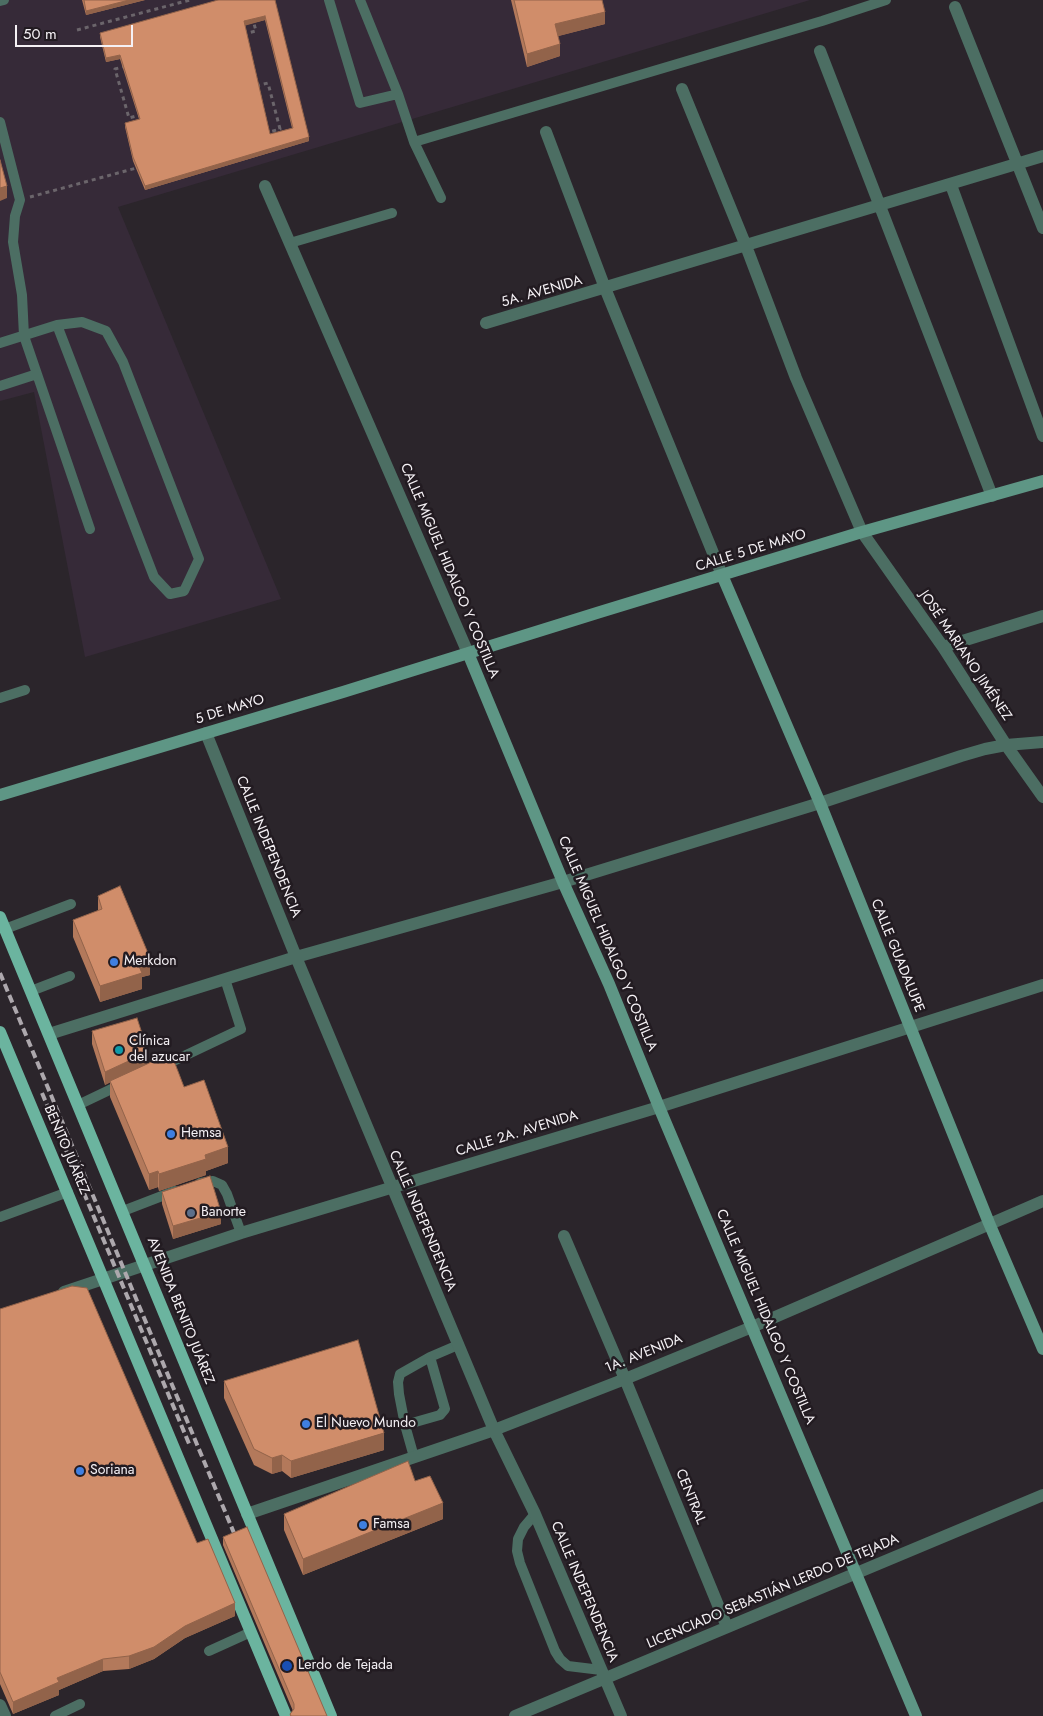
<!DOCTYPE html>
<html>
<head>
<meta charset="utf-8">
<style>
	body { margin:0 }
	#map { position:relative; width:1043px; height:1716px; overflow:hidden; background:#2b252b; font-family:Jost,sans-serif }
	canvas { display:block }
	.scale { position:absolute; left:15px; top:25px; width:118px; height:22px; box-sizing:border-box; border:2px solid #f5f1f5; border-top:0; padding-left:6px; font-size:15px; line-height:18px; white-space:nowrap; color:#f5f1f5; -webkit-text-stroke:4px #221b21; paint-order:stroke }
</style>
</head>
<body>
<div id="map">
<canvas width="1043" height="1716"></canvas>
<div class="scale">50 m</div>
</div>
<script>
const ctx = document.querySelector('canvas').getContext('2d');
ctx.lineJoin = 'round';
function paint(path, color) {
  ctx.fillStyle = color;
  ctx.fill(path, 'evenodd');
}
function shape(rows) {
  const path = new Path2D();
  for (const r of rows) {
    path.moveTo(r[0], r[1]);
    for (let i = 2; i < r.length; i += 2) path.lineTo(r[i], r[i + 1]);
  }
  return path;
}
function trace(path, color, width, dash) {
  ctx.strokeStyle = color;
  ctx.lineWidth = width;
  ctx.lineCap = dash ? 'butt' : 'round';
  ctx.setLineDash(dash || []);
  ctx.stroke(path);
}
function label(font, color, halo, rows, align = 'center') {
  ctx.font = font + ' Jost,sans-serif';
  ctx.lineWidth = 5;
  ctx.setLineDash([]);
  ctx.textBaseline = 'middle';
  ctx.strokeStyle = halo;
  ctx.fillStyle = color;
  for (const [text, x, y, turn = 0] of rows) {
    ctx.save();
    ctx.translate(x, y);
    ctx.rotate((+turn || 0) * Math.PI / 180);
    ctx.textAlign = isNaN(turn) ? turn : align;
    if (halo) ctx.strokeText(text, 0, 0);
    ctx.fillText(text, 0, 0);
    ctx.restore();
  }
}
const industrial = shape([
	[0,0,810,0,118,207,281,599,85,657,34,392,0,401]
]);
const path = shape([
	[77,30,190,0],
	[243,34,256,31,253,20],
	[126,66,115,69,129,118,140,115],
	[256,86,268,83,280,129,266,133],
	[30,197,140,167]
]);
const lane = shape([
	[329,0,360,103,398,94],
	[360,0,398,94,414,142,441,198],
	[0,1,4,0],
	[0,122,20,200,15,216,13,242,22,295,24,336,90,529],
	[414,142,822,21,886,0],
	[290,243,392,213],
	[0,343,57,325,82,322,106,331,123,362,199,559,184,591,170,594,154,577,57,325],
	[0,386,37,374],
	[0,698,25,690],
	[5,929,71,904],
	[31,991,70,976],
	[163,1066,241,1029,225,979],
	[78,1105,122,1084],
	[200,1183,213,1181,222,1185,227,1194,241,1233],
	[123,1211,175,1191],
	[0,1217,68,1192],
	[430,1357,445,1409,440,1415,405,1425,399,1394,398,1382,400,1374,430,1357,458,1345],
	[405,1425,414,1457],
	[535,1514,524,1527,518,1539,517,1551,520,1563,555,1651,560,1659,568,1666,601,1670],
	[209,1651,251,1632],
	[55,1716,80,1704]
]);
const street = shape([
	[955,7,1043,228],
	[820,51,992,496],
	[682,89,746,246,796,378,862,532,943,647,1006,745,1043,797],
	[546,132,605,288,722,575],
	[951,185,1043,436],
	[265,186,468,653],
	[486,323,1043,156],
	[943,647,1043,616],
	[206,733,296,957,494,1430,535,1514,621,1716],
	[49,1034,296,957,563,882,820,803,961,756,985,749,1006,745,1043,742],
	[564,1236,625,1379,727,1627],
	[64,1292,241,1233,659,1107,1043,985],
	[247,1514,494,1430,625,1379,752,1327,1043,1201],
	[0,1705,5,1716],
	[515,1716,1043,1495]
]);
const secondary = shape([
	[722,575,820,803,989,1223,1043,1349],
	[468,653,563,882,609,984,659,1107,916,1716],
	[0,795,343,692,600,612,862,532,1043,481]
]);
const primary = shape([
	[0,917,331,1716],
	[0,1032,286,1716]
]);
const rail = shape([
	[0,973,239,1545],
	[42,1093,190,1446]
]);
const wall = shape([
	[82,0,145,0,86,15],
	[275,0,309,141,145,190,133,161,125,127,125,123,139,119,120,59,106,62,100,37,100,33],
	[265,20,292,128,270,134,245,25],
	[511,0,602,0,605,24,558,36,560,56,527,67],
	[98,896,150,975,142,977,142,989,100,1002,73,937,73,920,98,911],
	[92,1031,148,1064,184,1087,228,1163,206,1171,206,1175,159,1191,158,1187,149,1190,110,1097,110,1082,105,1085,92,1044],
	[162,1192,221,1224,173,1239,162,1204],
	[0,1309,197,1543,235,1616,185,1638,154,1659,129,1669,103,1671,59,1690,59,1695,13,1714,0,1684],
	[224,1381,384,1450,291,1478,282,1471,272,1474,254,1465,224,1398],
	[415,1481,443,1519,303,1575,284,1530,284,1514],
	[223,1537,327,1716,290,1716,290,1714,293,1711,223,1545]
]);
const shadedWall = shape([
	[129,0,145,0,86,15,86,11],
	[605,12,605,24,555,37,555,24],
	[265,16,265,20,244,26,244,21],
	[560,44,560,56,527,67,527,54],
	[120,55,120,59,106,62,106,58],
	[309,137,309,141,145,190,145,186],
	[7,186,7,198,0,201,0,188],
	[150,958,150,975,142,977,142,989,100,1002,100,986,137,962],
	[148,1052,148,1065,105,1085,105,1072],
	[228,1147,228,1163,206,1171,206,1175,159,1191,159,1174,205,1155],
	[158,1171,158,1187,149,1190,149,1174],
	[221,1212,221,1224,173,1239,173,1226],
	[384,1433,384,1450,291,1478,291,1461],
	[282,1455,282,1471,272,1474,272,1458],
	[443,1503,443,1519,303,1575,303,1559],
	[235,1603,235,1616,185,1638,154,1659,129,1669,129,1656,185,1626],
	[103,1659,103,1671,59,1690,59,1695,13,1714,13,1702,57,1678]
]);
const building = shape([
	[84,0,129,0,86,11,84,0],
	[218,0,275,0,309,137,145,186,133,157,125,123,140,119,120,55,106,58,100,33,218,0],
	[265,16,293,128,270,134,244,21,265,16],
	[514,0,602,0,605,12,555,24,560,44,527,54,514,0],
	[0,160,7,186,0,188,0,160],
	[120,886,150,958,137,962,142,973,100,986,73,920,102,909,98,896,120,886],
	[137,1018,148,1052,105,1072,92,1031,137,1018],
	[171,1053,184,1087,204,1080,228,1147,205,1155,206,1159,159,1174,158,1171,149,1174,110,1081,171,1053],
	[210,1176,221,1212,173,1226,162,1192,210,1176],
	[72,1286,87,1288,197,1543,208,1539,235,1603,185,1626,154,1647,129,1656,103,1659,57,1678,59,1682,13,1702,0,1672,0,1309,72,1286],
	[358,1340,384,1433,291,1461,282,1455,272,1458,254,1449,224,1381,358,1340],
	[408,1461,415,1481,430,1476,443,1503,303,1559,284,1514,408,1461],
	[247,1527,327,1716,291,1716,290,1714,294,1709,294,1704,223,1537,247,1527]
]);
const markers = [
	[114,962,5,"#3f7fe0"],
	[119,1050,5,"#0f9aa8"],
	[171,1134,5,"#3f7fe0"],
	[191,1213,5,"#5c6f8a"],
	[306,1424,5,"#3f7fe0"],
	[80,1471,5,"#3f7fe0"],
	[363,1525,5,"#3f7fe0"],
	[287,1666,6,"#1a4fb4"]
];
const streetNames = [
	["5A. AVENIDA",542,292,-16],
	["CALLE 5 DE MAYO",751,551,-17],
	["CALLE MIGUEL HIDALGO Y COSTILLA",449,571,67],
	["JOSÉ MARIANO JIMÉNEZ",965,656,56],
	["5 DE MAYO",230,710,-17],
	["CALLE INDEPENDENCIA",268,847,68],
	["CALLE MIGUEL HIDALGO Y COSTILLA",607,944,67],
	["CALLE GUADALUPE",897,956,68],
	["CALLE 2A. AVENIDA",517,1134,-17],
	["BENITO JUÁREZ",66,1150,67],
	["CALLE INDEPENDENCIA",422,1221,67],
	["AVENIDA BENITO JUÁREZ",180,1311,68],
	["CALLE MIGUEL HIDALGO Y COSTILLA",765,1317,67],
	["1A. AVENIDA",644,1354,-22],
	["CENTRAL",690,1497,68],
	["CALLE INDEPENDENCIA",584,1592,67],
	["LICENCIADO SEBASTIÁN LERDO DE TEJADA",773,1592,-23]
];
const poiNames = [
	["Merkdon",124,962],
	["Clínica",129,1042],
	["del azucar",129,1058],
	["Hemsa",181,1134],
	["Banorte",201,1213],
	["El Nuevo Mundo",316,1424],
	["Soriana",90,1471],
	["Famsa",373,1525],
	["Lerdo de Tejada",298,1666]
];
paint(industrial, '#362a38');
trace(path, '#6b656b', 3, [4, 4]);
trace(lane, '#4c6e63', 10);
trace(street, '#4c6e63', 12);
trace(secondary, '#5e9685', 12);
trace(primary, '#6bb49f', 12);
trace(rail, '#ada8ad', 4, [8, 4]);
paint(wall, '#b3795b');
paint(shadedWall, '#92634a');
paint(building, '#d08d6a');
trace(building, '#92634a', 1);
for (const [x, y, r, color] of markers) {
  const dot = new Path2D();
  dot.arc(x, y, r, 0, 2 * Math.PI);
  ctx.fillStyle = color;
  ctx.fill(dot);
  trace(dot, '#221b21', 2);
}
label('14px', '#f5f1f5', '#221b21', streetNames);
label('14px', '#f5f1f5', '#221b21', poiNames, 'left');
</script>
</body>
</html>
